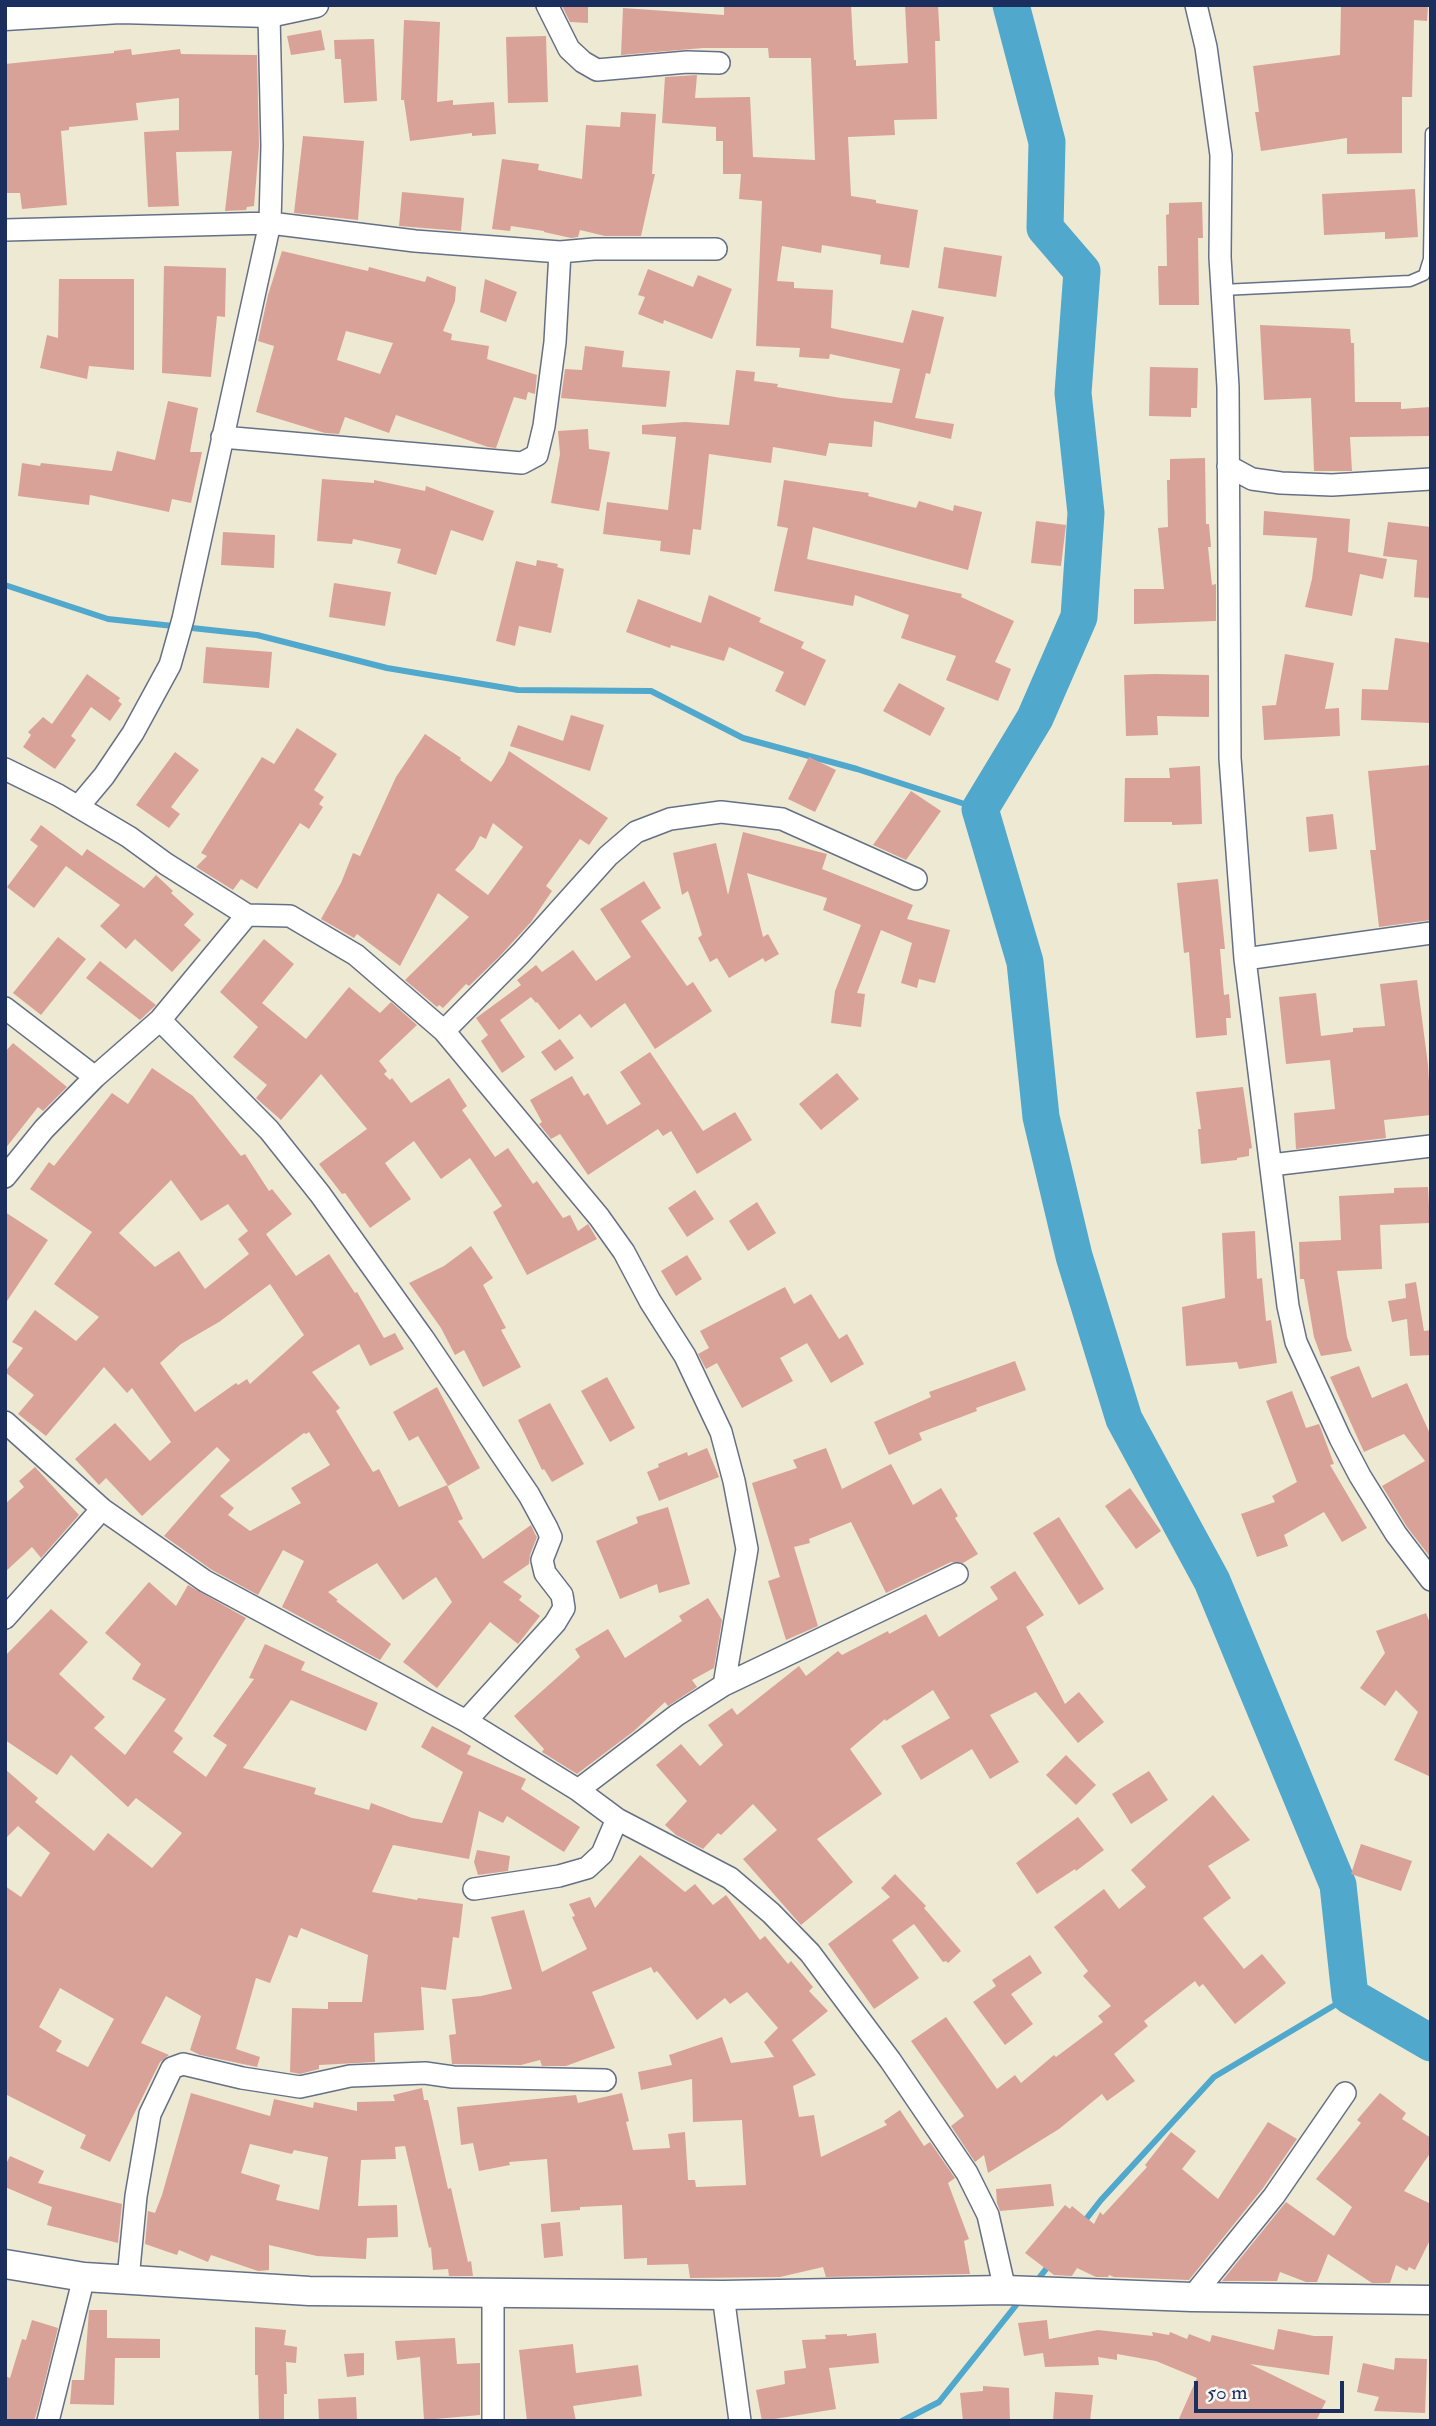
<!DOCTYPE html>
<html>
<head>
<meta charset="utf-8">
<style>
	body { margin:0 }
	#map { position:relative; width:1436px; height:2426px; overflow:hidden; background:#eee9d2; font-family:"IM FELL Double Pica",serif }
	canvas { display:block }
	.frame { position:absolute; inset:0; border:7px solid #1b2f5e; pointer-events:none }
	.scale { position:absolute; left:1194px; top:2381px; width:150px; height:32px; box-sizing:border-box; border:4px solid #1b2f5e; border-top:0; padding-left:9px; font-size:21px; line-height:24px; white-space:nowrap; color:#1b2f5e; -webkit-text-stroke:5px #f6f6f2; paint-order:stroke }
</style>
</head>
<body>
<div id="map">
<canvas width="1436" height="2426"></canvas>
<div class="frame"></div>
<div class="scale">50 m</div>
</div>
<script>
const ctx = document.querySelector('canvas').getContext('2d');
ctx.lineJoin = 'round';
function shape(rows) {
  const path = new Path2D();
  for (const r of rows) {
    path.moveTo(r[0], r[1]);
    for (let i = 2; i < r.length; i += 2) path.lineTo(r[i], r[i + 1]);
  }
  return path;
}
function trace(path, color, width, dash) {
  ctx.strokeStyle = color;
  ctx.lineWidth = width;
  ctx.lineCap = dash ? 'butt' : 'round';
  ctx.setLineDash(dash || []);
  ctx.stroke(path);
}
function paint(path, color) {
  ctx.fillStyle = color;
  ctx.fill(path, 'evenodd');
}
const stream = shape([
	[5,585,108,619,257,635,387,668,518,690,651,691,743,738,857,769,980,809],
	[1083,2223,1101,2200,1214,2077,1350,1996],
	[1035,2283,1050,2264],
	[902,2421,939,2402,1021,2299]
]);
const river = shape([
	[1011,5,1047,142,1045,228,1082,271,1073,393,1086,513,1079,617,1035,718,980,809,1025,962,1041,1117,1074,1256,1124,1419,1212,1581,1338,1885,1350,1996,1431,2043]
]);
const building = shape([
	[724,5,851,5,854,60,856,60,856,66,908,63,905,5,938,5,940,41,935,41,937,119,894,120,895,135,848,137,851,196,876,200,876,203,918,210,909,268,880,264,881,255,822,245,821,253,782,246,777,281,794,282,794,288,833,290,831,328,903,343,912,310,944,317,930,374,926,373,915,418,954,424,951,439,874,421,872,447,829,443,826,456,773,447,771,463,709,454,701,530,693,529,690,555,660,551,661,541,603,534,607,502,668,510,676,437,642,434,642,425,685,422,729,425,736,370,755,372,754,381,778,384,777,387,841,398,892,403,900,369,830,354,829,359,799,357,800,348,756,346,762,201,739,199,741,174,723,174,723,141,716,141,716,127,662,123,665,77,697,75,695,98,750,97,753,157,815,160,811,58,769,58,768,48,703,48,621,55,623,8,724,15],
	[1341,5,1428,5,1427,21,1414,20,1412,97,1402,97,1402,153,1347,154,1347,138,1261,151,1255,112,1259,112,1253,66,1340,55],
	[562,6,588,6,588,23,570,22],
	[404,20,440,22,437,102,453,100,453,105,494,102,496,134,472,136,472,133,410,141,404,100,401,100],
	[321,30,325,50,291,55,287,36],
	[546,36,548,102,508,103,506,37],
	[374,39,377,101,344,103,341,59,335,59,334,40],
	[131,49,132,55,180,49,181,54,257,55,259,146,254,206,247,207,246,210,225,211,232,151,176,152,179,206,148,207,144,132,179,130,179,98,136,103,138,120,69,127,69,130,61,131,67,205,22,209,20,193,5,193,5,64,114,53,114,51],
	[621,112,656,114,652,174,655,174,641,236,605,236,580,230,578,237,571,238,544,232,544,231,511,226,510,231,492,229,502,159,539,164,538,170,582,179,586,125,620,127],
	[303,136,364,141,358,220,294,213],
	[1415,189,1418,237,1385,239,1385,232,1324,235,1322,194],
	[402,192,464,198,461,231,399,226],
	[1202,202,1203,238,1198,238,1199,305,1159,305,1158,266,1167,266,1166,215,1169,214,1169,203],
	[944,247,1002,256,996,297,938,288],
	[282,251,368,271,369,267,425,282,427,276,456,287,455,301,443,331,452,334,451,340,489,346,487,359,537,375,535,394,528,392,526,400,514,397,496,448,488,447,396,415,389,433,345,417,339,434,325,433,256,412,274,346,258,341,268,295],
	[346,331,393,343,380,374,337,360],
	[164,266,226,268,225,317,217,316,211,377,162,373],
	[648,269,693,287,698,275,732,289,712,339,664,320,663,324,638,314,645,297,638,295],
	[59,279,134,279,134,370,89,366,87,379,40,368,47,335,58,338],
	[485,279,517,292,506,322,480,312],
	[1260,325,1350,329,1351,343,1354,343,1355,402,1401,402,1401,409,1431,407,1431,436,1350,437,1352,471,1314,471,1311,398,1264,400],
	[585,346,624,351,622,367,670,371,666,407,561,398,565,369,582,370],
	[1150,367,1198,368,1197,408,1191,408,1191,417,1149,416],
	[168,401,198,408,190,452,202,452,191,503,172,499,169,512,90,495,89,505,18,496,22,463,40,466,41,463,112,471,117,451,155,460],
	[588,429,589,449,610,452,599,511,551,503,560,454,558,431],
	[1205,458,1206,524,1209,524,1211,547,1208,547,1212,585,1216,584,1216,621,1134,624,1134,589,1164,589,1158,528,1168,527,1167,480,1170,480,1170,459],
	[322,479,374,483,374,480,425,491,426,486,494,511,483,541,451,530,436,575,397,563,401,549,353,539,352,544,317,541],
	[784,480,869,493,868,496,916,508,919,501,953,511,954,505,982,512,968,570,813,527,807,559,962,594,961,597,1014,621,995,662,1011,669,998,701,946,680,956,656,901,638,909,615,855,595,853,606,774,591,788,528,777,526],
	[1264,511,1350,519,1348,552,1387,559,1383,579,1360,574,1352,616,1305,607,1312,579,1317,538,1263,535],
	[1036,521,1066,525,1061,566,1031,563],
	[1388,522,1431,527,1429,598,1414,597,1417,560,1383,556],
	[223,532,275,535,274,568,221,565],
	[537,560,558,564,557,567,564,569,551,633,519,626,515,646,496,641,516,561,536,566],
	[334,583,391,592,385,626,329,617],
	[709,595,761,618,759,622,804,642,801,648,826,660,805,706,775,691,784,672,729,647,724,661,671,645,670,648,626,632,638,599,701,623],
	[1395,638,1431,643,1431,723,1361,720,1362,689,1388,690],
	[206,647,272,652,269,688,203,683],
	[1285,654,1334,663,1325,709,1339,708,1340,736,1264,740,1262,706,1276,705],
	[87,674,120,698,118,701,122,704,110,721,91,707,71,736,76,740,55,769,23,747,31,735,28,732,43,717,52,724],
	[1155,674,1209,675,1209,717,1157,716,1158,735,1126,736,1124,675],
	[899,683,945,708,930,736,883,711],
	[571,715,604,725,590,771,510,746,518,725,563,741],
	[297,728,337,754,314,790,324,797,319,804,323,807,309,829,300,823,257,889,241,879,233,890,196,867,207,856,201,853,262,757,274,764],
	[425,734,461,758,460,760,491,782,504,763,509,751,608,818,589,845,580,839,546,886,552,891,531,922,499,957,469,986,466,984,443,1008,439,1005,437,1007,405,980,469,917,438,893,400,966,357,934,354,938,321,919,341,883,353,853,360,856,396,777],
	[493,823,523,847,488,895,455,870,474,848,480,836,486,839],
	[175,752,199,770,171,807,180,814,169,828,136,805],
	[809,757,836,770,815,812,788,799],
	[1431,765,1431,920,1379,927,1370,850,1376,850,1368,771],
	[1200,766,1202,824,1172,825,1172,822,1124,822,1125,778,1170,778,1169,768],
	[911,791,941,811,906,860,873,845],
	[1333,814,1337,849,1309,852,1306,817],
	[41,825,82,856,87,849,144,888,156,875,173,891,171,893,194,914,184,925,201,940,172,972,135,939,126,949,100,926,120,905,66,866,34,908,7,887,38,846,30,840],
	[743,832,827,854,822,869,913,905,907,919,950,930,935,983,919,979,917,988,901,983,912,943,881,930,857,993,865,994,861,1027,831,1023,835,991,861,925,823,910,827,898,747,873,763,937,768,934,779,954,765,962,763,958,729,978,717,958,710,962,698,938,702,935,688,891,682,895,673,853,716,843,728,895],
	[1218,879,1225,949,1220,949,1224,995,1229,994,1231,1018,1226,1018,1227,1035,1196,1038,1189,952,1184,953,1177,883],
	[644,881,661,908,641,921,687,986,693,982,712,1011,655,1049,625,1003,591,1028,580,1014,559,1030,537,1002,536,1003,531,997,500,1020,525,1057,502,1073,481,1041,488,1035,476,1018,521,985,517,980,536,965,542,972,573,950,596,981,631,957,600,909],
	[58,937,86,959,41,1015,13,993],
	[264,939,294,964,262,1003,306,1039,349,987,380,1013,391,1002,417,1025,379,1061,387,1071,384,1074,390,1080,392,1078,411,1103,449,1078,467,1106,462,1110,495,1157,508,1148,533,1184,537,1181,563,1218,570,1215,578,1231,588,1224,597,1239,527,1275,493,1212,502,1206,470,1158,441,1179,414,1141,385,1163,411,1199,370,1228,345,1193,342,1194,319,1164,367,1129,321,1074,281,1120,256,1098,267,1085,233,1057,258,1027,220,992],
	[100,961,156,1005,140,1020,86,978],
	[1417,980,1428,1065,1431,1115,1384,1120,1386,1138,1296,1149,1294,1113,1335,1109,1330,1060,1286,1064,1279,997,1316,993,1321,1036,1353,1032,1353,1028,1385,1026,1380,984],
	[560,1039,574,1058,555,1071,541,1052],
	[13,1043,67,1087,43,1111,38,1107,5,1149,5,1052],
	[650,1052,703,1131,735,1112,752,1140,697,1174,671,1131,663,1136,658,1129,588,1175,560,1134,551,1139,539,1124,542,1122,530,1100,572,1076,584,1096,588,1093,607,1125,641,1104,620,1072],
	[152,1068,193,1096,241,1156,245,1154,269,1191,272,1189,292,1214,266,1234,296,1276,329,1254,355,1293,357,1292,384,1338,395,1333,404,1349,370,1366,359,1344,312,1372,340,1408,336,1411,373,1472,379,1469,399,1507,447,1485,463,1519,458,1521,483,1559,531,1525,535,1534,537,1537,530,1555,529,1564,503,1582,522,1596,519,1600,540,1616,518,1644,490,1622,437,1688,403,1662,452,1602,436,1577,403,1600,377,1563,328,1592,338,1600,336,1601,391,1644,380,1660,282,1607,304,1561,283,1550,258,1595,212,1570,164,1536,230,1460,217,1447,142,1516,106,1478,99,1485,75,1459,115,1423,150,1461,171,1442,132,1388,127,1393,104,1367,46,1436,18,1414,34,1395,5,1372,23,1348,12,1342,35,1310,76,1341,99,1317,54,1284,92,1232,30,1189,49,1162,54,1166,112,1093,128,1104],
	[171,1180,201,1221,228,1204,248,1231,238,1239,249,1254,205,1289,179,1251,155,1267,119,1233],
	[270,1284,304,1335,250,1384,247,1379,238,1385,236,1383,195,1412,160,1363,181,1344,219,1322],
	[309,1432,330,1465,291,1488,301,1503,250,1531,228,1515,234,1508,220,1496,304,1433,306,1434],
	[837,1073,859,1099,821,1130,799,1104],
	[1243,1087,1252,1148,1249,1149,1249,1156,1237,1158,1237,1160,1201,1164,1198,1129,1201,1129,1196,1092],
	[1428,1187,1430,1223,1380,1225,1382,1269,1337,1271,1347,1337,1352,1351,1321,1356,1314,1337,1304,1279,1300,1279,1299,1242,1341,1240,1339,1196,1394,1193,1394,1188],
	[695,1190,714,1219,687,1237,668,1208],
	[757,1202,776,1233,748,1251,729,1221],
	[5,1212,48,1240,5,1304],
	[1255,1231,1257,1279,1262,1278,1266,1321,1271,1320,1277,1363,1239,1369,1237,1362,1186,1366,1182,1307,1225,1298,1222,1233],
	[471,1246,493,1278,483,1285,506,1328,501,1330,521,1367,483,1387,464,1350,455,1355,441,1328,409,1283,444,1266],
	[687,1255,702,1279,676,1296,661,1271],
	[1416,1282,1424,1331,1431,1330,1431,1355,1410,1356,1407,1319,1392,1322,1388,1301,1406,1298,1405,1284],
	[785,1287,794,1304,811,1294,839,1339,847,1334,864,1364,831,1383,807,1343,780,1358,793,1381,742,1408,717,1363,706,1369,698,1354,709,1348,700,1331],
	[1015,1361,1026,1390,976,1408,977,1411,919,1433,922,1440,889,1455,874,1422,931,1397,929,1392],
	[1359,1366,1372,1398,1407,1383,1431,1436,1431,1558,1407,1527,1382,1486,1425,1461,1404,1434,1364,1452,1330,1377],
	[607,1377,635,1428,610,1442,581,1391],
	[437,1387,480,1468,448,1486,418,1436,409,1441,393,1412],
	[1292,1391,1306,1428,1319,1424,1334,1464,1330,1465,1367,1528,1342,1542,1324,1512,1284,1535,1288,1546,1257,1557,1241,1514,1275,1502,1272,1496,1297,1482,1266,1401],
	[550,1403,584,1464,552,1482,544,1469,542,1470,518,1420],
	[707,1448,719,1477,659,1501,647,1472,659,1467,658,1464,687,1452,688,1456],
	[826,1448,842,1489,891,1464,913,1505,941,1488,958,1516,955,1518,978,1554,963,1563,951,1562,886,1593,851,1522,809,1539,810,1543,794,1547,818,1626,786,1640,768,1581,780,1577,752,1483,797,1468,793,1460],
	[35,1467,79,1515,41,1558,32,1547,5,1572,5,1504,24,1487,19,1481],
	[1130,1488,1161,1531,1136,1549,1105,1506],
	[668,1507,690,1584,659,1593,657,1584,620,1599,596,1541,638,1523,636,1517],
	[1059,1517,1104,1589,1079,1605,1033,1533],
	[1015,1571,1044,1615,1026,1627,1065,1704,1079,1692,1104,1722,1078,1743,1036,1692,990,1715,1019,1762,990,1779,972,1749,921,1780,901,1746,950,1718,933,1690,886,1721,885,1719,850,1749,882,1794,817,1839,853,1882,801,1925,743,1859,777,1830,753,1804,721,1835,718,1833,703,1849,676,1835,665,1825,687,1801,656,1765,681,1744,700,1766,723,1745,708,1725,732,1708,737,1715,799,1666,806,1676,838,1651,842,1655,888,1631,889,1634,926,1614,939,1637,998,1599,990,1587],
	[149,1582,176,1606,188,1585,246,1618,174,1731,183,1738,173,1752,206,1777,227,1745,213,1736,254,1679,249,1678,265,1644,305,1662,301,1670,378,1703,366,1731,291,1700,243,1768,316,1788,314,1794,369,1810,371,1803,412,1818,442,1823,463,1772,421,1747,432,1726,471,1746,467,1754,526,1779,521,1789,580,1827,564,1852,507,1816,503,1823,479,1811,469,1859,393,1845,372,1892,417,1900,418,1898,463,1904,459,1938,453,1937,446,1990,421,1987,424,2030,374,2033,375,2062,319,2065,319,2069,300,2074,290,2072,292,2008,328,2009,328,2002,362,2002,368,1955,301,1928,297,1938,289,1935,270,1983,256,1978,236,2049,260,2057,257,2067,200,2055,190,2050,201,2016,166,1996,141,2043,169,2055,160,2062,110,2162,80,2148,86,2135,5,2094,5,1886,21,1897,50,1853,18,1826,5,1839,5,1769,38,1798,35,1802,94,1851,108,1833,152,1868,182,1833,136,1798,128,1807,71,1755,57,1775,5,1740,5,1656,51,1609,88,1642,59,1674,105,1717,94,1728,125,1755,166,1699,132,1679,141,1664,105,1633],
	[60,1988,114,2019,88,2067,56,2051,62,2041,39,2027],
	[708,1598,722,1620,714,1668,692,1680,697,1687,668,1706,665,1702,634,1731,577,1774,542,1752,544,1749,514,1716,580,1657,575,1649,608,1629,625,1658,682,1621,679,1616],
	[1426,1613,1431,1626,1431,1777,1394,1760,1418,1712,1396,1690,1385,1706,1360,1688,1385,1653,1376,1631],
	[1066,1755,1096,1785,1076,1805,1046,1775],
	[1149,1771,1168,1800,1131,1824,1112,1794],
	[1213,1795,1250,1840,1208,1866,1231,1898,1203,1918,1244,1969,1262,1954,1286,1983,1235,2024,1203,1984,1199,1987,1195,1981,1144,2021,1148,2026,1114,2054,1135,2081,1107,2101,1102,2094,1059,2129,988,2173,984,2155,975,2162,951,2126,964,2116,911,2041,946,2017,997,2089,1015,2075,1021,2083,1054,2055,1056,2057,1103,2022,1098,2016,1111,2006,1083,1976,1088,1971,1054,1927,1104,1889,1119,1909,1146,1887,1131,1870],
	[1078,1817,1104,1850,1076,1871,1075,1869,1037,1894,1016,1863],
	[1361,1844,1412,1861,1401,1891,1351,1874],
	[477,1850,510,1856,508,1871,478,1875,474,1862],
	[640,1855,685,1892,695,1884,713,1905,726,1895,760,1940,765,1936,788,1964,791,1961,813,1987,809,1991,828,2011,792,2040,816,2075,793,2086,799,2117,814,2115,821,2157,887,2125,884,2121,900,2110,924,2146,930,2142,955,2178,948,2183,969,2239,964,2241,970,2274,826,2277,823,2267,780,2277,690,2278,688,2264,647,2265,647,2258,624,2259,622,2205,580,2207,580,2210,551,2212,547,2159,509,2162,510,2165,479,2171,473,2143,461,2145,457,2107,576,2095,578,2103,622,2093,629,2121,626,2122,633,2150,670,2148,668,2134,685,2132,688,2180,695,2180,696,2187,746,2185,742,2120,693,2122,692,2079,641,2090,638,2072,672,2065,669,2055,722,2037,731,2063,774,2057,764,2042,778,2028,747,1992,730,2004,725,1998,697,2020,657,1971,654,1973,651,1967,592,1992,615,2048,566,2066,542,2066,540,2060,521,2065,452,2064,449,2035,456,2034,452,1999,481,1996,512,1989,491,1917,524,1910,542,1972,587,1949,572,1917,575,1916,569,1904,590,1897,595,1908],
	[895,1874,926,1906,924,1908,961,1951,948,1963,946,1961,943,1962,914,1924,892,1940,919,1978,874,2009,828,1944,890,1897,881,1888],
	[1030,1955,1042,1973,1011,1994,1033,2024,1005,2045,973,2002,996,1986,992,1980],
	[422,2088,424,2100,428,2100,448,2189,451,2188,468,2262,471,2261,473,2276,449,2276,448,2269,433,2270,431,2247,429,2248,405,2146,395,2147,396,2159,361,2160,358,2206,397,2205,398,2237,367,2238,366,2259,317,2256,269,2245,269,2270,258,2271,211,2255,208,2262,179,2250,177,2255,145,2244,148,2211,155,2213,162,2195,191,2093,270,2116,274,2099,313,2108,314,2102,357,2111,357,2102,395,2101,393,2095],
	[250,2144,292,2154,294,2150,328,2157,319,2210,276,2200,280,2185,241,2173],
	[1380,2093,1406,2113,1402,2119,1431,2138,1431,2152,1404,2191,1431,2204,1431,2238,1415,2270,1409,2267,1407,2271,1396,2265,1390,2283,1372,2283,1328,2254,1317,2282,1306,2282,1280,2272,1277,2281,1222,2281,1286,2202,1334,2236,1352,2207,1316,2179,1361,2123,1357,2120],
	[1268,2122,1297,2139,1263,2188,1189,2280,1114,2277,1109,2275,1108,2277,1096,2277,1077,2268,1072,2276,1054,2275,1025,2253,1065,2205,1070,2209,1072,2206,1094,2224,1100,2212,1103,2215,1147,2167,1145,2165,1171,2132,1196,2151,1182,2169,1218,2199],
	[10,2156,44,2171,38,2183,122,2204,118,2243,47,2225,52,2207,5,2187,5,2166],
	[1051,2184,1054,2206,1000,2211,997,2203,996,2189],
	[560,2222,563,2256,544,2258,541,2224],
	[89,2310,107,2310,107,2338,160,2339,160,2358,115,2358,114,2405,70,2404,72,2380,84,2380],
	[32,2320,58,2328,39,2405,34,2421,5,2421,5,2376,10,2378,22,2339,26,2340],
	[1047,2320,1049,2339,1098,2330,1153,2336,1152,2332,1169,2335,1170,2332,1187,2339,1189,2334,1210,2342,1212,2335,1274,2350,1278,2329,1314,2336,1333,2336,1329,2375,1250,2364,1326,2401,1316,2421,1178,2421,1197,2378,1156,2361,1117,2354,1117,2360,1098,2357,1099,2365,1045,2367,1043,2353,1024,2356,1018,2323],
	[255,2327,286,2330,284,2345,297,2347,296,2363,286,2362,287,2394,284,2394,284,2421,259,2421,258,2375,255,2375],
	[876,2333,879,2363,829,2368,836,2409,762,2421,756,2390,785,2384,784,2371,806,2368,802,2340,826,2339,825,2335,847,2334,847,2336],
	[455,2338,457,2364,480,2363,480,2415,424,2420,420,2357,397,2360,395,2341],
	[573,2344,576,2373,638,2365,642,2396,573,2406,576,2421,527,2421,519,2350],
	[364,2353,364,2375,347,2377,344,2354],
	[1395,2358,1427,2359,1425,2413,1374,2411,1379,2397,1357,2392,1363,2363,1394,2370],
	[983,2386,1009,2388,1010,2421,963,2421,960,2393,983,2391],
	[1055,2392,1093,2395,1090,2421,1053,2421],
	[356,2397,357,2421,319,2421,318,2399]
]);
const service = shape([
	[1222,290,1410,281,1424,275,1429,259,1431,133]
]);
const minor = shape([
	[547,5,569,49,583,62,597,70,687,62,719,63],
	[1196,5,1206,47,1221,155,1220,257,1228,387,1230,758,1245,959,1288,1306,1296,1342,1340,1438,1360,1476,1396,1534,1431,1580],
	[5,230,270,223,415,241,560,252,594,249,716,249],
	[222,437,522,463,537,455,544,426,555,342,560,252],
	[1228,466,1252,479,1281,483,1332,485,1431,479],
	[5,769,58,795,129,837,166,864,247,915,290,916,356,955,444,1031,599,1217,624,1252,650,1301,685,1356,721,1432,734,1481,747,1549,724,1685],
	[78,807,104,776,133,733,170,665,183,619,270,223,272,146,269,15],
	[1245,959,1431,933],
	[5,1008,95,1077],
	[160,1020,269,1130,320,1194,423,1338,529,1495,547,1528,551,1537,542,1560,545,1573,562,1595,564,1608,555,1623,466,1721],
	[444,1031,521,953,608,856,636,832,670,819,721,812,782,819,916,879],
	[1271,1165,1431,1146],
	[5,1177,44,1129,95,1077,160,1020,247,915],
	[5,1422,102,1509,205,1581,466,1721,578,1790,617,1819,730,1878,771,1913,810,1953,890,2060,967,2173,988,2215,1005,2290],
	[5,1618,102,1509],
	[578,1790,677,1715,724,1685,957,1574],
	[474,1889,559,1876,587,1868,602,1854,617,1819],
	[128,2279,136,2196,150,2114,172,2068,183,2064,242,2078,300,2087,350,2076,425,2073,453,2077,605,2080],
	[493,2292,493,2421],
	[723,2295,740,2421],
	[1192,2297,1274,2196,1345,2093],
	[48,2421,84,2277]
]);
const tertiary = shape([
	[5,18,120,11,269,15,316,5]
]);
const secondary = shape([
	[5,2264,84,2277,309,2291,723,2295,1005,2290,1192,2297,1431,2300]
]);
trace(stream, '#50a8cd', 6);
trace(river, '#50a8cd', 37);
paint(building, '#d9a298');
trace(service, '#657087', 13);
trace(minor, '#657087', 24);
trace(tertiary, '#657087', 27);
trace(secondary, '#657087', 31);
trace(service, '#fff', 10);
trace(minor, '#fff', 21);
trace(tertiary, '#fff', 24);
trace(secondary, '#fff', 28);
</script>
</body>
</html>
